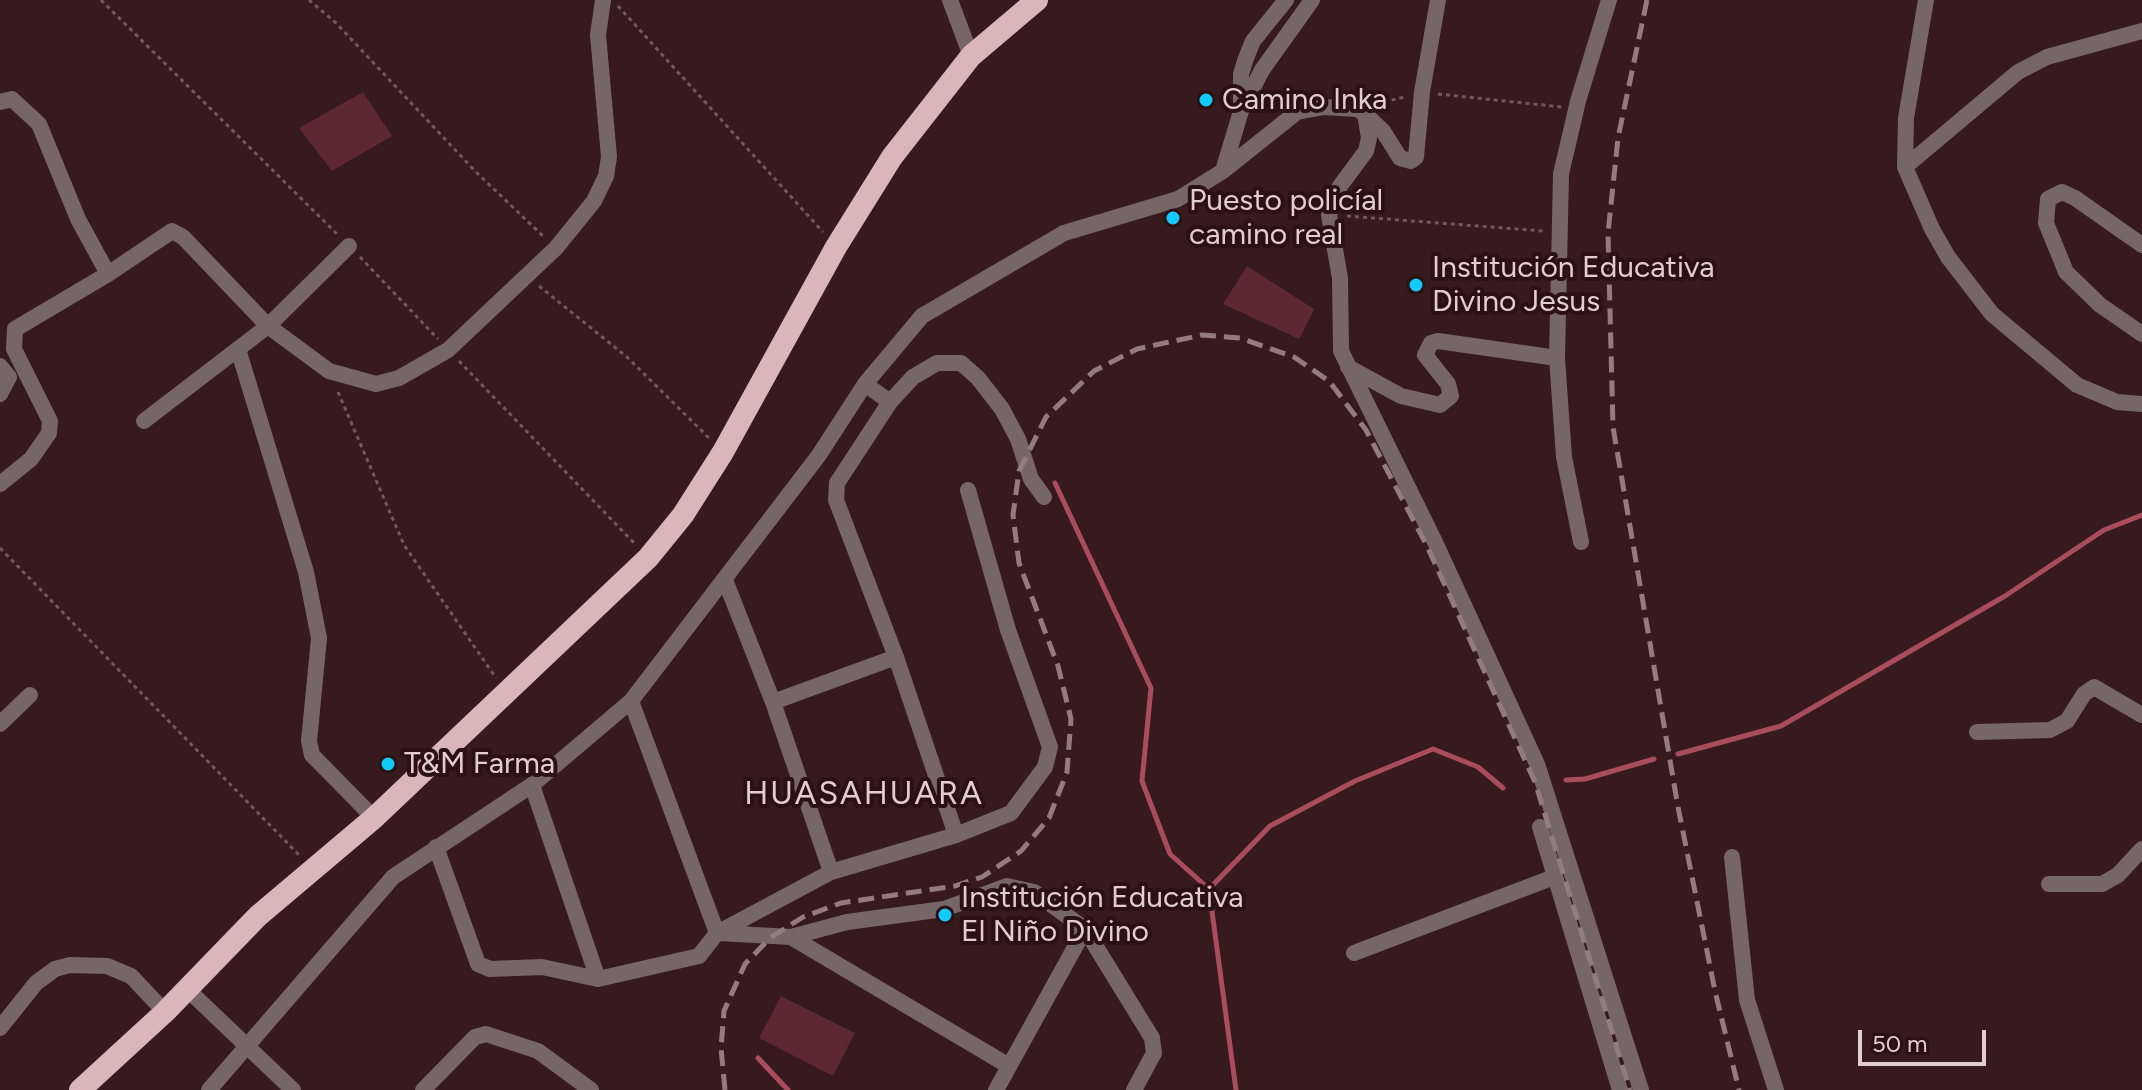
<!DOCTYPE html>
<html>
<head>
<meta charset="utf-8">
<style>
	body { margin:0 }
	#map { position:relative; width:2142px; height:1090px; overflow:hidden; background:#361a1d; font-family:Figtree,sans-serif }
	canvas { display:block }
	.scale { position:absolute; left:1858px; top:1030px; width:128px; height:36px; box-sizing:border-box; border:4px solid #e1cecf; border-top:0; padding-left:10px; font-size:24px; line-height:28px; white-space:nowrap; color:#e1cecf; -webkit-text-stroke:6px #2c1114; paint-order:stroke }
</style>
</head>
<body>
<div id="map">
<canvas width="2142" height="1090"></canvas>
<div class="scale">50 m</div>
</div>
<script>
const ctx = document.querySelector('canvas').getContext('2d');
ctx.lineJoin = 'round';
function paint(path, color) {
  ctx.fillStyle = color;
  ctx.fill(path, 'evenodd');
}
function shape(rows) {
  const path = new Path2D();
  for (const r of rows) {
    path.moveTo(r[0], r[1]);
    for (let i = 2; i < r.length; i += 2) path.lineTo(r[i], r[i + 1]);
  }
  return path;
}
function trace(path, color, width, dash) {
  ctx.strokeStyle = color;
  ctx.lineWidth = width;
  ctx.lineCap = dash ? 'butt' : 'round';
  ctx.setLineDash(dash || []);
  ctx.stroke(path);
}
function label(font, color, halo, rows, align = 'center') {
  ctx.font = font + ' Figtree,sans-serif';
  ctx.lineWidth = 8;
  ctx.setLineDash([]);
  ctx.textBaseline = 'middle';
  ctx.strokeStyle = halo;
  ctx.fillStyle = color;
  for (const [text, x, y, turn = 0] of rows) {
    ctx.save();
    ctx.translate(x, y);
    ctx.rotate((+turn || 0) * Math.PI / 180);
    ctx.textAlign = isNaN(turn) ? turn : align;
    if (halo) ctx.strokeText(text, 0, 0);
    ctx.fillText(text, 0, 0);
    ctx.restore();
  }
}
const green = shape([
	[363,92,392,136,332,171,299,128],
	[1247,266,1314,309,1299,339,1223,304],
	[781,996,855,1033,833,1076,759,1038]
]);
const stream = shape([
	[1055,483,1151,688,1142,781,1170,854,1209,889,1236,1090],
	[1678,754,1781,726,2005,596,2104,530,2142,515],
	[1566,780,1585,779,1654,759],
	[1209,889,1270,826,1355,781,1433,749,1478,767,1503,788],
	[758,1058,788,1090]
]);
const path = shape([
	[101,0,338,235],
	[309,0,336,23,475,171,545,238],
	[618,6,823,232],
	[1438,94,1562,107],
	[1376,104,1404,97],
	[1347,216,1543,231],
	[360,257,438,339],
	[539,286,627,357,709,438],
	[459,361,634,543],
	[338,392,404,545,496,678],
	[0,548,301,857]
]);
const minor = shape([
	[950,0,971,56],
	[1926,0,1906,118,1905,167,1932,229,1948,257,1992,314,2077,385,2117,402,2142,404],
	[0,102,12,99,39,124,78,219,108,274],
	[1241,105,1241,74,1246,58,1253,41,1286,0],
	[1365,114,1383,131,1400,158,1411,161,1416,157,1422,92,1438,0],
	[1905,167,2018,72,2047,57,2142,31],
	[1223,171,1241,111,1262,70,1312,0],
	[2142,245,2075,198,2062,192,2048,199,2046,223,2066,272,2100,305,2142,334],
	[238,349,306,572,319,638,309,741,312,755,374,818],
	[0,366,9,377,0,394],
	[1348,367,1401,396,1440,405,1451,396,1448,384,1425,355,1431,343,1438,341,1557,358],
	[865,384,890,402,837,483,836,500,896,657,956,835],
	[890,402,913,377,937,363,961,363,978,378,1002,409,1018,439,1031,479,1044,497],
	[144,421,268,326,349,246],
	[0,484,31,459,49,433,50,421,14,349,15,329,108,274,172,231,183,237,268,326,329,371,376,384,399,378,448,350,556,248,594,201,606,176,609,157,598,35,603,0],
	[1581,542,1564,457,1557,358,1561,174,1578,101,1609,0],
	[725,580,773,702,831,872],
	[631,701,717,933],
	[773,702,896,657],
	[0,724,30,695],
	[1977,732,2050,730,2067,721,2084,694,2094,687,2142,715],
	[532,785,598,979],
	[1540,827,1620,1090],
	[436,847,478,964,490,969,542,967,598,979,699,956,717,933,831,872,956,835,1011,813,1045,767,1050,747,1008,630,968,490],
	[1732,857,1747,1000,1776,1090],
	[2049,884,2102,884,2118,875,2142,849],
	[719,933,791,937,1009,1066],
	[791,937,847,922,944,909,1007,886,1034,892,1085,929,1152,1038,1154,1053,1134,1090],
	[1354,953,1554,877],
	[186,988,293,1090],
	[209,1090,393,877,532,785,631,701,819,455,865,384,922,316,1064,233,1178,199,1223,171,1297,112,1324,107,1357,109,1365,114,1369,138,1366,151,1340,186,1329,215,1340,278,1341,351,1435,542,1537,764,1641,1090],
	[423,1090,475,1037,486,1034,538,1051,591,1090],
	[996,1090,1085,929]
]);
const tertiary = shape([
	[0,1028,36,983,55,969,70,965,107,966,131,976,165,1012]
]);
const trunk = shape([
	[80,1090,165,1012,258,916,374,818,648,558,683,515,723,452,836,247,892,157,971,56,1037,0]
]);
const rail = shape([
	[1647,0,1618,138,1608,233,1613,427,1678,807,1715,991,1739,1090],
	[725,1090,721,1048,724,1011,745,964,770,938,803,917,841,903,955,886,982,877,1021,851,1049,818,1067,772,1071,719,1058,666,1019,563,1013,515,1019,471,1046,417,1094,371,1137,349,1202,335,1240,338,1294,357,1329,381,1366,430,1427,546,1535,782,1630,1090]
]);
const markers = [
	[1206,100,8,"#13cafb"],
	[1173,218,8,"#13cafb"],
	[1416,285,8,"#13cafb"],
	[388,764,8,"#13cafb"],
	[945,915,8,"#13cafb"]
];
const poiNames = [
	["Camino Inka",1222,100],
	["Puesto policíal",1189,201],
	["camino real",1189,235],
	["Institución Educativa",1432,268],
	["Divino Jesus",1432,302],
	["T&M Farma",404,764],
	["Institución Educativa",961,898],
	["El Niño Divino",961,932]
];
const neighbourhoodNames = [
	["HUASAHUARA",864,795]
];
paint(green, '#5d282f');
trace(stream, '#a84d59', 5);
trace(path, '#72595b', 3, [4, 4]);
trace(minor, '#766667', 16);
trace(tertiary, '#766667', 16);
trace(trunk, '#dab6b8', 22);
trace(rail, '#937c7e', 5, [16, 8]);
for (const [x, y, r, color] of markers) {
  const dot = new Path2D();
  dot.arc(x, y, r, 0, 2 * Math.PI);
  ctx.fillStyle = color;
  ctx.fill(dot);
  trace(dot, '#2c1114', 3);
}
label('30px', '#e1cecf', '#2c1114', poiNames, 'left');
ctx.letterSpacing = '2px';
label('32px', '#e1cecf', '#2c1114', neighbourhoodNames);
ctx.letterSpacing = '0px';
</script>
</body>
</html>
